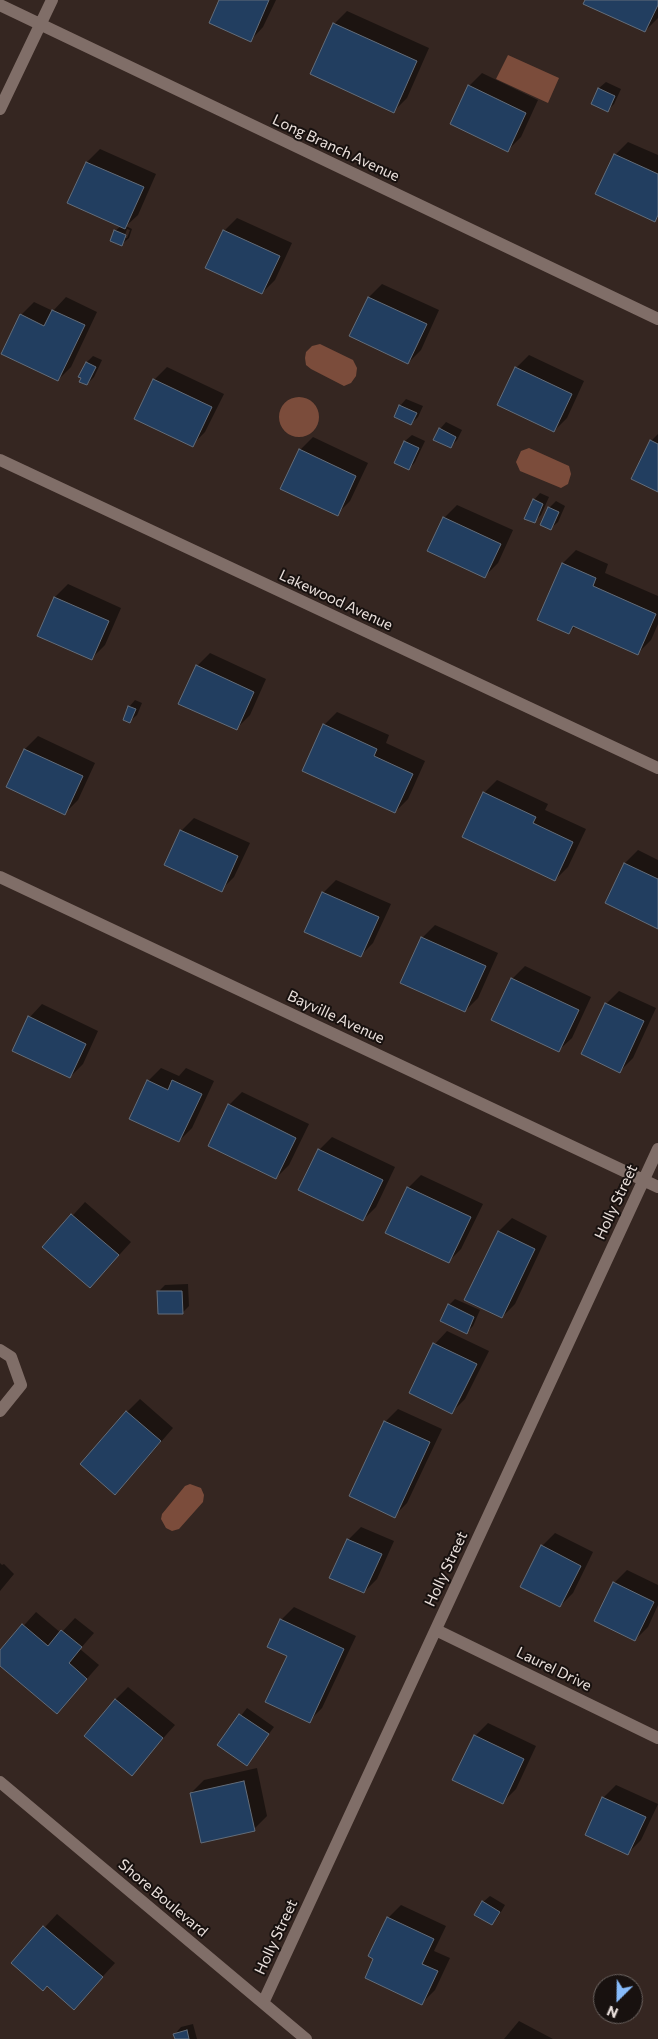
<!DOCTYPE html>
<html>
<head>
<meta charset="utf-8">
<style>
	body { margin:0 }
	#map { position:relative; width:658px; height:2039px; overflow:hidden; background:#352621; font-family:Commissioner,sans-serif }
	canvas { display:block }
	.north { position:absolute; left:593px; top:1974px; width:50px; height:50px; box-sizing:border-box; background:#18110f; border:1px solid #6c6461; border-radius:50%; rotate:203deg; font-size:14px; font-weight:700; line-height:20px; text-align:center; color:#eae0dc }
	.north::after { content:''; display:block; margin:auto; width:18px; height:22px; background:#87bbfb; clip-path:polygon(50% 0,100% 100%,50% 72%,0 100%) }
</style>
</head>
<body>
<div id="map">
<canvas width="658" height="2039"></canvas>
<div class="north">N</div>
</div>
<script>
const ctx = document.querySelector('canvas').getContext('2d');
ctx.lineJoin = 'round';
function paint(path, color) {
  ctx.fillStyle = color;
  ctx.fill(path, 'evenodd');
}
function shape(rows) {
  const path = new Path2D();
  for (const r of rows) {
    if (r.length === 3) {
      path.moveTo(r[0] + r[2], r[1]);
      path.arc(r[0], r[1], r[2], 0, 2 * Math.PI);
      continue;
    }
    path.moveTo(r[0], r[1]);
    for (let i = 2; i < r.length; i += 2) path.lineTo(r[i], r[i + 1]);
  }
  return path;
}
function trace(path, color, width, dash) {
  ctx.strokeStyle = color;
  ctx.lineWidth = width;
  ctx.lineCap = dash ? 'butt' : 'round';
  ctx.setLineDash(dash || []);
  ctx.stroke(path);
}
function label(font, color, halo, rows, align = 'center') {
  ctx.font = font + ' Commissioner,sans-serif';
  ctx.lineWidth = 4;
  ctx.setLineDash([]);
  ctx.textBaseline = 'middle';
  ctx.strokeStyle = halo;
  ctx.fillStyle = color;
  for (const [text, x, y, turn = 0] of rows) {
    ctx.save();
    ctx.translate(x, y);
    ctx.rotate((+turn || 0) * Math.PI / 180);
    ctx.textAlign = isNaN(turn) ? turn : align;
    if (halo) ctx.strokeText(text, 0, 0);
    ctx.fillText(text, 0, 0);
    ctx.restore();
  }
}
const water = shape([
	[508,55,559,78,548,103,496,79],
	[320,344,353,360,357,368,356,376,351,383,344,386,311,369,306,365,305,358,306,352,312,346],
	[299,417,20],
	[529,448,569,466,571,474,568,484,561,488,520,471,516,462,521,451],
	[190,1484,201,1488,204,1495,203,1502,179,1529,172,1531,166,1528,161,1519,162,1514,185,1486]
]);
const shadow = shape([
	[221,0,276,0,263,27,251,40],
	[586,0,658,0,658,18,645,31],
	[347,11,429,48,407,98,394,111,334,24],
	[482,73,538,100,521,137,508,150,451,124,469,86],
	[606,82,621,89,614,104,608,110,592,103,599,88],
	[628,142,658,155,658,217,654,220,597,193,615,155],
	[100,149,156,174,138,215,126,226,132,229,129,238,122,244,115,231,121,226,69,203,87,162],
	[127,229,130,230,127,238,124,238],
	[237,218,292,243,275,280,262,293,224,231],
	[382,284,439,310,421,350,408,363,351,336,369,297],
	[66,297,97,312,71,367,58,380,21,315,34,302,53,311],
	[529,355,584,381,567,418,554,431,516,368],
	[93,356,102,360,94,377,87,384,80,376,87,362],
	[167,367,224,394,205,432,192,445,154,380],
	[406,399,423,406,418,417,411,424,400,406],
	[446,422,462,430,457,440,450,447,440,429],
	[658,434,658,490,651,441],
	[412,435,425,441,415,462,409,469,395,462,405,441],
	[313,437,368,463,350,501,337,514,300,450],
	[540,493,549,497,541,515,534,522,534,500],
	[556,501,565,506,558,522,551,528,549,508],
	[457,505,513,530,498,563,485,576,444,518],
	[576,550,608,564,605,573,658,596,658,624,651,640,638,653,576,626,569,633,538,619,563,563],
	[68,584,121,608,105,645,92,658,38,635,55,597],
	[210,653,266,679,250,715,237,728,197,666],
	[135,700,142,703,137,715,130,721,129,707],
	[337,712,389,735,386,743,425,761,408,799,395,812,324,725],
	[38,736,95,763,78,800,65,813,8,787,25,749],
	[497,780,548,804,545,810,586,829,568,867,555,880,484,793],
	[194,818,250,843,234,877,221,890,181,831],
	[638,850,658,860,658,927,625,863],
	[336,880,391,904,373,943,360,956,323,893],
	[435,925,498,953,478,998,465,1011,402,982,422,938],
	[525,966,591,997,572,1038,559,1050,512,979],
	[619,991,656,1008,633,1058,620,1071,583,1054,606,1004],
	[42,1004,98,1031,83,1064,70,1077,30,1017],
	[161,1068,179,1076,186,1068,214,1081,192,1128,179,1141,148,1081],
	[242,1092,309,1124,289,1165,276,1178,229,1105],
	[332,1137,395,1167,376,1207,363,1220,319,1150],
	[421,1175,483,1204,461,1249,448,1262,408,1188],
	[85,1202,131,1242,90,1287,44,1247],
	[512,1218,547,1236,515,1304,502,1317,466,1299,499,1231],
	[188,1284,189,1306,182,1313,159,1291,165,1285],
	[455,1299,480,1310,473,1326,467,1332,449,1305],
	[447,1331,489,1351,465,1399,452,1412,410,1392,435,1344],
	[140,1399,173,1428,128,1480,127,1412],
	[398,1409,442,1429,407,1503,394,1516,350,1496,385,1422],
	[361,1527,394,1541,377,1579,364,1592,348,1540],
	[555,1533,593,1552,573,1593,560,1606,542,1546],
	[0,1563,2,1565,4,1564,14,1574,0,1591],
	[627,1570,658,1585,658,1605,648,1627,635,1640,614,1583],
	[294,1607,356,1636,322,1708,309,1721,288,1656,281,1620],
	[36,1612,61,1633,75,1618,94,1633,80,1649,99,1665,57,1713,0,1665,0,1652],
	[128,1687,175,1725,131,1774,115,1700],
	[247,1708,274,1727,246,1764,218,1745],
	[488,1723,536,1746,516,1789,503,1802,475,1736],
	[257,1768,267,1816,254,1829,191,1793,204,1780],
	[616,1785,658,1804,641,1840,628,1853,603,1798],
	[490,1896,505,1905,498,1917,492,1924,483,1902],
	[401,1905,446,1926,434,1951,450,1958,435,1990,422,2003,375,1958,388,1918],
	[57,1914,115,1963,74,2008,47,1984,12,1963],
	[519,2021,553,2039,504,2039],
	[193,2024,197,2039,176,2039,175,2034,181,2027]
]);
const building = shape([
	[219,0,269,0,251,42,209,23,219,0],
	[585,0,658,0,658,5,645,32,583,4,585,0],
	[333,23,417,61,394,113,310,74,333,23],
	[468,85,526,113,508,152,450,124,468,85],
	[598,88,615,96,608,112,591,104,598,88],
	[614,154,658,174,658,215,655,222,595,194,614,154],
	[86,162,144,187,125,229,67,203,86,162],
	[114,230,126,235,122,246,110,241,114,230],
	[223,230,280,256,262,294,205,268,223,230],
	[368,297,427,324,408,364,349,336,368,297],
	[52,310,85,325,58,381,1,354,20,314,44,326,52,310],
	[86,362,96,367,87,385,79,382,81,378,78,377,86,362],
	[515,367,572,394,554,432,497,405,515,367],
	[153,379,212,407,193,447,134,419,153,379],
	[399,405,417,413,411,425,394,417,399,405],
	[439,428,456,437,451,448,433,440,439,428],
	[650,440,658,444,658,492,631,479,650,440],
	[404,441,419,448,409,470,394,463,404,441],
	[299,449,356,476,338,516,280,489,299,449],
	[533,499,543,504,535,523,524,519,533,499],
	[548,507,559,512,551,530,540,525,548,507],
	[443,517,501,544,485,578,427,551,443,517],
	[562,563,596,578,593,586,656,614,638,655,573,626,569,634,537,620,562,563],
	[54,597,109,621,92,660,37,636,54,597],
	[196,665,254,692,237,730,178,704,196,665],
	[128,706,136,709,130,723,123,720,128,706],
	[323,724,377,749,374,756,413,774,395,813,302,771,323,724],
	[24,749,83,776,65,815,6,787,24,749],
	[483,792,536,817,533,823,573,842,555,881,462,837,483,792],
	[180,830,238,856,222,892,164,865,180,830],
	[624,863,658,879,658,929,605,903,624,863],
	[322,892,379,917,361,957,304,932,322,892],
	[421,937,486,966,465,1012,400,983,421,937],
	[511,978,579,1010,559,1052,491,1020,511,978],
	[605,1003,644,1021,620,1073,581,1054,605,1003],
	[28,1016,86,1044,70,1078,12,1051,28,1016],
	[147,1080,168,1090,172,1080,202,1094,179,1142,129,1119,147,1080],
	[228,1104,296,1138,276,1179,208,1146,228,1104],
	[318,1149,383,1180,363,1221,298,1190,318,1149],
	[407,1187,471,1217,449,1263,385,1233,407,1187],
	[71,1214,119,1255,90,1288,42,1247,71,1214],
	[498,1231,535,1249,502,1318,464,1300,498,1231],
	[157,1291,182,1291,183,1314,158,1314,157,1291],
	[448,1304,474,1317,467,1334,440,1321,448,1304],
	[433,1343,477,1364,452,1414,409,1393,433,1343],
	[126,1411,161,1441,115,1495,80,1464,126,1411],
	[384,1421,430,1442,395,1518,349,1496,384,1421],
	[347,1539,382,1554,364,1593,329,1578,347,1539],
	[541,1545,581,1566,560,1607,520,1587,541,1545],
	[613,1582,654,1602,635,1641,594,1621,613,1582],
	[280,1619,344,1649,310,1723,265,1702,287,1656,267,1647,280,1619],
	[22,1624,48,1646,61,1630,82,1647,69,1663,87,1679,57,1714,0,1666,0,1650,22,1624],
	[115,1699,163,1738,132,1776,84,1736,115,1699],
	[239,1714,269,1734,247,1766,217,1745,239,1714],
	[474,1735,524,1759,503,1804,452,1780,474,1735],
	[244,1781,255,1831,201,1843,190,1793,244,1781],
	[602,1797,646,1817,628,1855,585,1835,602,1797],
	[482,1901,500,1912,492,1925,474,1915,482,1901],
	[387,1917,434,1939,422,1964,438,1971,422,2005,365,1978,373,1959,368,1956,387,1917],
	[43,1926,103,1977,74,2010,47,1986,43,1991,11,1963,43,1926],
	[187,2030,189,2039,175,2039,173,2034,187,2030]
]);
const minor = shape([
	[0,5,658,319],
	[0,109,52,0],
	[0,460,658,768],
	[0,877,658,1187],
	[0,1350,11,1357,21,1385,0,1411],
	[436,1630,658,1738],
	[0,1782,306,2039],
	[263,2003,658,1149]
]);
const streetNames = [
	["Long Branch Avenue",336,148,25],
	["Lakewood Avenue",336,600,25],
	["Bayville Avenue",336,1017,25],
	["Holly Street",616,1202,-65],
	["Holly Street",446,1569,-65],
	["Laurel Drive",554,1669,26],
	["Shore Boulevard",163,1898,40],
	["Holly Street",276,1937,-65]
];
paint(water, '#7b4c3b');
paint(shadow, '#0007');
paint(building, '#223e60');
trace(building, '#636d7a', 1);
trace(minor, '#806e68', 12);
label('15px', '#eae0dc', '#18110f', streetNames);
</script>
</body>
</html>
